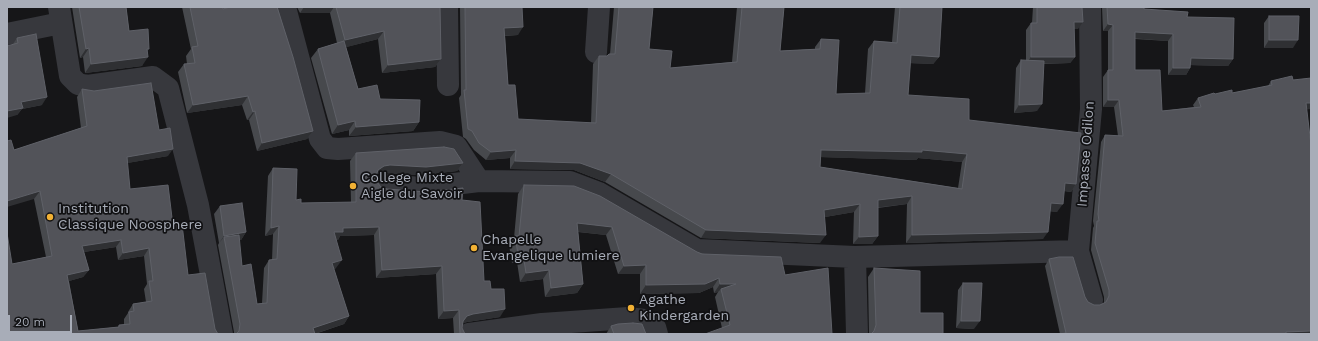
<!DOCTYPE html>
<html>
<head>
<meta charset="utf-8">
<style>
	body { margin:0 }
	#map { position:relative; width:1318px; height:341px; overflow:hidden; background:#161618; font-family:"Work Sans",sans-serif }
	canvas { display:block }
	.frame { position:absolute; inset:0; border:8px solid #a8adb8; pointer-events:none }
	.scale { position:absolute; left:8px; top:315px; width:64px; height:18px; box-sizing:border-box; border:2px solid #a8adb8; border-top:0; padding-left:5px; font-size:12px; line-height:14px; white-space:nowrap; color:#a8adb8; -webkit-text-stroke:3px #111113; paint-order:stroke }
</style>
</head>
<body>
<div id="map">
<canvas width="1318" height="341"></canvas>
<div class="frame"></div>
<div class="scale">20 m</div>
</div>
<script>
const ctx = document.querySelector('canvas').getContext('2d');
ctx.lineJoin = 'round';
function shape(rows) {
  const path = new Path2D();
  for (const r of rows) {
    path.moveTo(r[0], r[1]);
    for (let i = 2; i < r.length; i += 2) path.lineTo(r[i], r[i + 1]);
  }
  return path;
}
function trace(path, color, width, dash) {
  ctx.strokeStyle = color;
  ctx.lineWidth = width;
  ctx.lineCap = dash ? 'butt' : 'round';
  ctx.setLineDash(dash || []);
  ctx.stroke(path);
}
function paint(path, color) {
  ctx.fillStyle = color;
  ctx.fill(path, 'evenodd');
}
function label(font, color, halo, rows, align = 'center') {
  ctx.font = font + ' "Work Sans",sans-serif';
  ctx.lineWidth = 3.5;
  ctx.setLineDash([]);
  ctx.textBaseline = 'middle';
  ctx.strokeStyle = halo;
  ctx.fillStyle = color;
  for (const [text, x, y, turn = 0] of rows) {
    ctx.save();
    ctx.translate(x, y);
    ctx.rotate((+turn || 0) * Math.PI / 180);
    ctx.textAlign = isNaN(turn) ? turn : align;
    if (halo) ctx.strokeText(text, 0, 0);
    ctx.fillText(text, 0, 0);
    ctx.restore();
  }
}
const minor = shape([
	[59,7,70,76,78,84,87,86,153,77,168,88,198,205,222,334],
	[285,7,320,139,327,148,338,149,440,142,456,146,479,181],
	[447,7,448,85],
	[1090,7,1091,109,1078,251,1092,300],
	[7,34,61,23],
	[596,52,599,7],
	[383,185,421,188,479,181,570,182,599,193,697,250,855,257,1078,251],
	[855,257,857,334],
	[469,334,542,324,628,318,644,320,655,327,657,334]
]);
const wall = shape([
	[72,7,126,7,129,31,147,52,142,66,85,73,83,57,80,58],
	[182,7,223,7,223,9,230,7,279,7,278,8,313,131,307,139,257,151,249,120,247,120,242,105,187,113,178,72,184,64,187,64,186,56,191,49],
	[297,7,440,7,441,59,435,67,382,73,378,39,346,47,358,89,380,99,419,122,413,131,349,136,349,130,332,134,311,58,318,49,337,43,330,13,300,13],
	[460,7,522,7,518,35,505,36,508,85,518,119,591,123,593,64,599,56,607,56,610,54,614,7,653,7,649,49,670,68,732,62,737,7,784,7,780,51,815,49,815,47,821,39,836,94,865,93,868,49,874,41,892,42,895,7,942,7,939,57,933,64,910,63,908,95,969,120,1076,184,1071,192,1064,191,1057,212,1050,211,1043,239,906,243,907,204,878,208,878,236,872,244,853,244,854,212,825,217,820,243,701,238,605,182,574,170,510,169,510,158,486,160,474,150,466,139,463,137,459,98,461,95],
	[821,157,916,160,918,158,962,162,958,188,820,167],
	[1033,7,1082,7,1078,29,1074,29,1075,57,1070,63,1044,64,1037,111,1014,113,1016,68,1021,60,1026,61,1026,30,1031,23,1032,23],
	[1102,7,1144,7,1144,9,1187,17,1233,59,1228,66,1190,65,1190,68,1186,75,1168,75,1168,41,1135,39,1135,70,1162,111,1194,107,1193,105,1198,98,1215,94,1232,93,1268,86,1271,81,1293,80,1307,110,1311,334,1060,334,1045,266,1049,259,1085,297,1088,302,1094,305,1100,305,1104,303,1104,297,1091,250,1093,228,1094,226,1093,221,1101,142,1105,135,1118,136,1114,107,1103,107,1103,77,1108,70,1108,31,1103,31],
	[1269,16,1293,48,1264,48,1264,23],
	[17,38,42,105,22,109,17,115,13,44],
	[82,89,159,130,168,156,127,163,130,189,173,226,188,275,215,329,7,334,12,264,46,257,34,199,14,150,81,128,77,97],
	[116,247,118,260,144,256,147,284,144,289,146,302,133,304,128,312,128,313,124,319,124,325,119,325,118,327,78,331,69,281,83,277,89,270,84,252],
	[356,153,463,163,457,171,421,175,384,173,378,174,376,176,377,182,381,187,387,189,462,200,484,281,491,289,500,317,467,322,463,323,462,328,465,334,454,334,453,318,438,319,436,274,376,278,374,235,340,236,338,240,336,240,336,268,334,269,349,316,344,324,315,334,234,334,234,332,218,245,219,243,214,214,220,206,246,232,241,240,239,240,242,266,257,304,262,303,264,268,269,260,272,260,273,234,265,236,268,176,273,168,296,200,301,203,351,202,350,161],
	[524,185,697,252,785,275,832,334,722,328,715,297,718,292,714,293,713,287,699,293,640,294,640,274,618,274,606,235,578,232,583,284,577,293,545,297,543,279,520,282,517,262,512,263,509,245,514,238,518,194],
	[874,268,920,313,943,334,869,334,868,277],
	[963,283,974,329,956,328,958,290],
	[611,326,646,334,606,334]
]);
const shadedWall = shape([
	[304,7,334,7,330,13,300,13],
	[1074,22,1083,22,1078,29,1069,29],
	[1108,24,1113,25,1108,31,1103,31],
	[523,27,518,35,499,36,504,28],
	[384,31,378,39,339,49,345,40],
	[1135,32,1173,34,1168,41,1131,38],
	[1269,40,1298,40,1293,48,1264,48],
	[89,48,83,57,80,58,86,49],
	[147,49,149,49,143,58,148,57,142,66,85,73,91,64],
	[911,55,939,57,933,64,905,63],
	[1031,57,1075,57,1070,63,1026,64],
	[1191,58,1233,59,1228,66,1186,65],
	[441,59,435,67,382,73,388,65],
	[1173,68,1190,68,1186,75,1168,75],
	[248,96,242,105,187,113,193,105],
	[47,97,42,105,22,109,17,115,7,118,7,111,21,102],
	[1108,100,1119,100,1114,107,1103,107],
	[1306,103,1311,103,1311,109,1302,110],
	[1042,104,1037,111,1014,113,1019,105],
	[255,111,249,120,247,120,253,112],
	[355,121,349,130,332,134,338,125],
	[419,122,413,131,349,136,356,127],
	[313,131,307,139,257,151,262,143],
	[173,149,168,156,122,164,127,157],
	[516,150,510,158,486,160,491,152],
	[821,150,922,150,967,154,962,162,918,158,916,160,816,157],
	[515,161,580,163,611,174,605,182,574,170,510,169],
	[463,163,457,171,421,175,384,173,378,174,373,178,378,170,384,166,390,165],
	[1065,183,1076,184,1071,192,1059,190],
	[40,191,34,199,7,207,7,201],
	[912,196,907,204,873,208,878,200],
	[1051,203,1063,204,1057,212,1045,211],
	[860,204,854,212,819,218,824,210],
	[577,223,612,227,606,235,571,231],
	[279,226,273,234,265,236,271,228],
	[379,227,374,235,340,236,338,240,328,240,334,232,343,228],
	[706,230,826,235,820,243,701,238],
	[246,232,241,240,225,242,224,237,219,243,224,236],
	[1048,232,1043,239,906,243,912,235],
	[878,236,872,244,853,244,859,237],
	[121,240,116,247,77,253,82,246],
	[149,248,144,256,118,260,123,253],
	[518,254,523,254,517,262,512,263],
	[342,260,336,268,327,271,332,263],
	[646,265,640,274,618,274,624,266],
	[442,266,436,274,376,278,382,270],
	[89,270,83,277,62,283,67,275],
	[549,270,543,279,520,282,526,273],
	[719,278,713,287,699,293,640,294,646,285],
	[583,284,577,293,545,297,551,288],
	[720,284,736,284,721,289,718,292,714,293],
	[505,309,500,317,467,322,462,324,467,316,473,314],
	[459,310,453,318,438,319,444,311],
	[349,316,344,324,314,334,313,328],
	[961,321,980,321,974,329,956,328],
	[1311,331,1311,334,1284,334,1286,332]
]);
const building = shape([
	[79,7,126,7,129,31,148,29,149,49,147,49,148,57,91,64,89,48,86,49,79,7],
	[190,7,223,7,223,9,230,7,277,7,293,57,313,131,262,143,255,111,253,112,248,96,193,105,184,64,195,63,192,47,198,46,190,7],
	[336,7,440,7,441,59,388,65,384,31,345,40,336,7],
	[465,7,522,7,523,27,504,28,508,85,515,85,518,119,596,123,599,56,607,56,609,54,615,54,619,7,653,7,649,49,672,51,670,68,737,62,742,7,784,7,780,51,820,49,821,39,839,40,836,94,870,93,874,41,897,43,900,7,942,7,939,57,911,55,908,95,969,99,969,120,1081,133,1076,184,1065,183,1063,204,1051,203,1048,232,912,235,912,196,878,200,878,236,859,237,860,204,824,210,826,235,706,230,611,174,580,163,515,161,516,150,491,152,479,143,472,131,468,129,464,90,466,90,465,7],
	[821,150,922,152,922,150,967,154,962,189,820,167,821,150],
	[1037,7,1082,7,1083,22,1074,22,1075,57,1031,57,1031,23,1037,23,1037,7],
	[1107,7,1144,7,1144,9,1188,12,1187,17,1234,18,1233,59,1191,58,1190,68,1173,68,1173,34,1135,32,1135,70,1160,70,1162,111,1201,107,1198,98,1214,93,1215,94,1232,90,1232,93,1272,85,1271,81,1292,76,1293,80,1311,78,1311,103,1306,103,1311,145,1311,331,1286,332,1286,334,1060,334,1066,333,1049,259,1059,257,1073,257,1085,297,1088,302,1094,305,1100,305,1106,302,1109,296,1109,290,1095,243,1097,221,1099,221,1098,214,1105,135,1123,136,1119,100,1108,100,1108,70,1113,70,1113,25,1108,24,1107,7],
	[1269,16,1299,16,1298,40,1269,40,1269,16],
	[36,34,47,97,21,102,23,108,7,111,7,46,18,43,17,38,36,34],
	[344,41,358,89,377,85,380,99,420,100,419,122,356,127,355,121,338,125,318,49,344,41],
	[1021,60,1044,61,1042,104,1019,105,1021,60],
	[151,83,159,130,170,128,173,149,127,157,130,189,168,185,173,226,182,224,188,275,205,273,215,329,218,334,7,334,7,233,12,264,52,256,40,191,7,201,7,141,11,140,14,150,87,126,82,89,94,91,151,83],
	[121,240,123,253,149,248,153,281,149,281,152,301,133,304,134,311,129,312,130,324,119,325,119,327,78,331,67,275,89,270,82,246,121,240],
	[444,147,454,149,463,163,426,167,390,165,384,166,378,170,376,176,377,182,381,187,387,189,426,192,463,188,462,200,480,202,484,281,490,281,491,289,504,289,505,309,473,314,467,316,463,321,462,328,465,334,460,334,459,310,444,311,442,266,382,270,379,227,343,228,343,232,334,232,342,260,332,263,349,316,313,328,315,334,236,334,239,331,240,324,224,237,239,235,242,266,251,264,257,304,267,303,269,260,277,259,279,226,271,228,273,168,297,169,296,200,301,199,301,203,356,202,356,153,444,147],
	[524,185,574,186,600,196,697,252,702,254,781,257,785,275,828,268,832,334,705,334,730,325,721,289,736,284,720,284,719,278,705,284,646,285,646,265,624,266,612,227,577,223,583,284,551,288,549,270,526,273,523,254,518,254,515,236,519,236,524,185],
	[242,203,246,232,224,236,220,206,242,203],
	[874,268,920,271,920,313,943,313,943,334,871,334,874,331,876,325,874,268],
	[963,283,982,283,980,321,961,321,963,283],
	[633,323,642,324,646,334,614,334,611,326,618,324,633,323]
]);
const markers = [
	[353,186,4,"#f2b134"],
	[50,217,4,"#f2b134"],
	[474,248,4,"#f2b134"],
	[631,308,4,"#f2b134"]
];
const streetNames = [
	["Impasse Odilon",1086,154,-86]
];
const poiNames = [
	["College Mixte",361,178],
	["Aigle du Savoir",361,194],
	["Institution",58,209],
	["Classique Noosphere",58,225],
	["Chapelle",482,240],
	["Evangelique lumiere",482,256],
	["Agathe",639,300],
	["Kindergarden",639,316]
];
trace(minor, '#37383d', 22);
paint(wall, '#47494d');
paint(shadedWall, '#2f3033');
paint(building, '#525359');
trace(building, '#5f6168', 1);
for (const [x, y, r, color] of markers) {
  const dot = new Path2D();
  dot.arc(x, y, r, 0, 2 * Math.PI);
  ctx.fillStyle = color;
  ctx.fill(dot);
  trace(dot, '#111113', 1.5);
}
label('14px', '#a8adb8', '#111113', streetNames);
label('14px', '#a8adb8', '#111113', poiNames, 'left');
</script>
</body>
</html>
